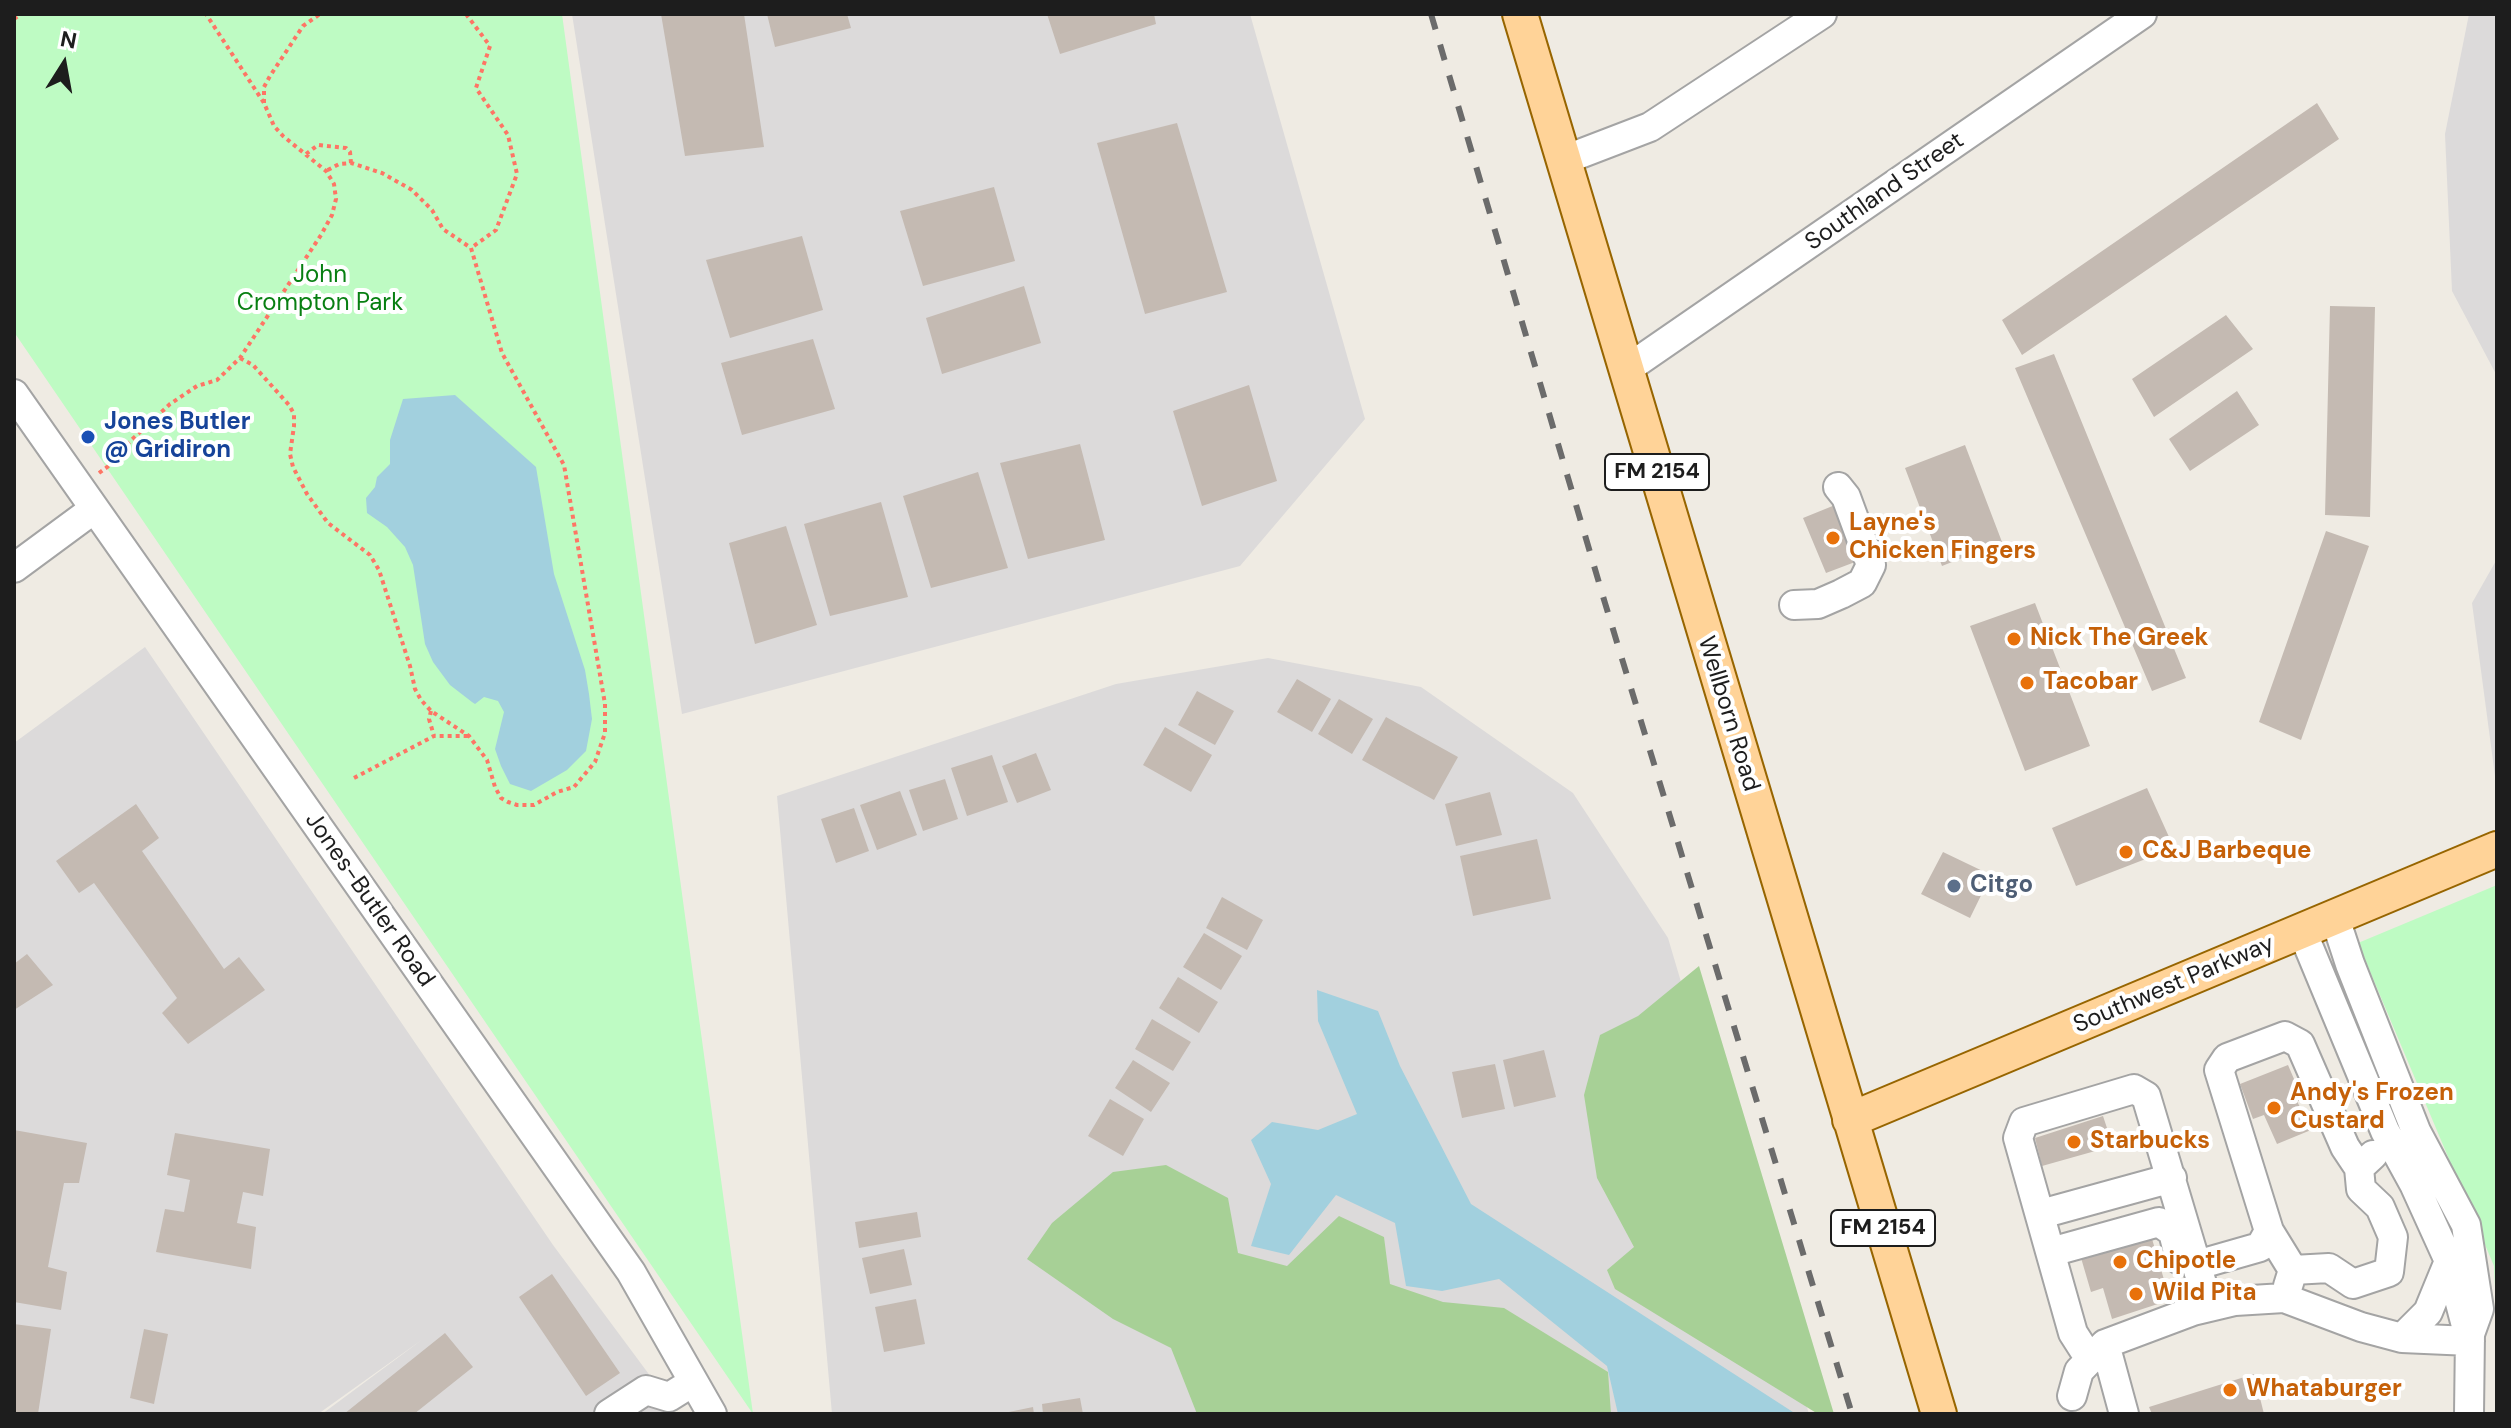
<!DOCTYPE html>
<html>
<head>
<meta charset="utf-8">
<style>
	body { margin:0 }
	#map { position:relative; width:2511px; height:1428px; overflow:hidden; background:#efebe3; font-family:"DM Sans",sans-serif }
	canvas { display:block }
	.frame { position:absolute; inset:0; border:16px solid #1d1d1d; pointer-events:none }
	.north { position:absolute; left:24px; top:24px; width:80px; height:80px; -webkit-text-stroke:6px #fff; paint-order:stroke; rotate:11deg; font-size:22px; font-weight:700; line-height:32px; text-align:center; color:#1d1d1d }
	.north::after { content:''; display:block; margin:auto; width:28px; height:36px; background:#1d1d1d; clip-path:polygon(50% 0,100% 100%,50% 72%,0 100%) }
</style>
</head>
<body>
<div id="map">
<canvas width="2511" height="1428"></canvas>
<div class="frame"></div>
<div class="north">N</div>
</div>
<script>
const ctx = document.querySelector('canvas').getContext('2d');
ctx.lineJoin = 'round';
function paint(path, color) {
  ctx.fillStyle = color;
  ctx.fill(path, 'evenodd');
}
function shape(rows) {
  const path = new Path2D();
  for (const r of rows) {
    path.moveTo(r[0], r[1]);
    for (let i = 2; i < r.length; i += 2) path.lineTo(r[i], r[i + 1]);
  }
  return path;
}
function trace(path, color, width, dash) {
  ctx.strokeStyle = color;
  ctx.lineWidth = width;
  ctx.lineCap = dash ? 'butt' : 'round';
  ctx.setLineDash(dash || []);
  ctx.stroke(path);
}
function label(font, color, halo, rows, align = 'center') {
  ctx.font = font + ' "DM Sans",sans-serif';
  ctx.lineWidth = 8;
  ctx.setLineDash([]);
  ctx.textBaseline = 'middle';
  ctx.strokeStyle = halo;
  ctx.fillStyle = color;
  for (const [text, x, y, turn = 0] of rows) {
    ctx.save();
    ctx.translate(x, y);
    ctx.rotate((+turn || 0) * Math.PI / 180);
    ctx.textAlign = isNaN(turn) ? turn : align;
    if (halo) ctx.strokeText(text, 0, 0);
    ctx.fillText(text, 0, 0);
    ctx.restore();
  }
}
const residential = shape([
	[572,14,1250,14,1365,419,1240,566,682,714],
	[2469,14,2497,14,2497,376,2452,291,2445,134],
	[2497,559,2497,791,2472,603],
	[145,647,553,1245,648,1373,672,1414,322,1414,423,1339,318,1414,14,1414,14,743],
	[1268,658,1421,687,1573,793,1668,938,1809,1414,832,1414,777,796,1116,684]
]);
const forest = shape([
	[1699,966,1834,1414,1818,1414,1615,1289,1607,1270,1634,1247,1597,1178,1584,1095,1600,1035,1638,1016],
	[1166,1165,1228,1198,1238,1253,1287,1266,1339,1216,1384,1237,1390,1284,1443,1302,1504,1308,1608,1372,1611,1414,1197,1414,1171,1348,1113,1319,1027,1259,1052,1223,1113,1172]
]);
const park = shape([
	[14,14,562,14,753,1414,14,332],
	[2497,885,2497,1331,2494,1266,2358,943]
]);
const water = shape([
	[455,395,536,467,554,574,585,670,589,694,592,719,586,751,567,770,531,791,510,784,501,766,495,749,504,712,498,701,484,697,475,704,472,702,450,685,433,662,425,644,413,565,405,547,387,527,367,513,366,498,375,487,377,477,390,464,390,440,403,399],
	[1317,990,1378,1011,1400,1066,1471,1204,1796,1414,1618,1414,1607,1366,1499,1279,1442,1291,1406,1286,1395,1223,1336,1195,1289,1255,1251,1246,1271,1184,1251,1140,1272,1122,1318,1130,1357,1114,1318,1021]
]);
const building = shape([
	[661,14,744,14,764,147,685,156],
	[767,14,847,14,851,28,775,47],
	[1047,14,1154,14,1156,24,1060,54],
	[2317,103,2339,139,2022,355,2002,320],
	[1177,123,1227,292,1145,314,1097,143],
	[994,187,1015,261,923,286,900,211],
	[802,236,823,310,730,338,706,260],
	[1024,286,1041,343,942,374,926,318],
	[2330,306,2375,307,2370,517,2325,515],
	[2226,315,2253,349,2154,417,2132,379],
	[813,339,835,409,742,435,721,363],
	[2054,354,2186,678,2152,691,2015,368],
	[1249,385,1277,481,1202,506,1173,411],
	[2237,391,2259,425,2190,471,2169,439],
	[1080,444,1105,540,1028,559,1000,463],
	[1965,445,2002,542,1942,566,1905,468],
	[978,472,1008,568,931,588,903,496],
	[881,502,908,597,830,616,804,524],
	[1840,503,1863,559,1826,573,1803,518],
	[786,526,817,625,755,644,729,543],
	[2326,531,2369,546,2301,740,2259,722],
	[2035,603,2090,746,2025,771,1970,626],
	[1297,679,1331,699,1312,732,1277,712],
	[1197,691,1234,711,1215,745,1178,725],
	[1339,699,1373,719,1352,754,1318,734],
	[1386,717,1458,757,1434,800,1362,760],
	[1165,727,1212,755,1191,792,1143,765],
	[1036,753,1051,790,1017,803,1002,766],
	[992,755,1008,802,967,816,951,768],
	[945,779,958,819,923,831,909,790],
	[2147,788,2174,848,2076,886,2052,828],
	[900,791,917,835,877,850,860,805],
	[1490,792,1502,835,1456,846,1445,804],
	[136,804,159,838,142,851,224,969,239,957,265,990,188,1044,162,1013,177,998,94,883,79,893,56,861],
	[854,808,869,851,836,863,821,819],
	[1537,839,1551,899,1473,916,1460,856],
	[1943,852,1991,875,1970,918,1921,894],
	[1222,897,1263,920,1247,950,1206,928],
	[1204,933,1242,956,1221,990,1183,967],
	[27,954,53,985,14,1010,14,964],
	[1178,977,1218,1002,1199,1033,1159,1008],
	[1152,1019,1191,1042,1173,1071,1135,1049],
	[1544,1050,1556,1097,1514,1107,1503,1060],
	[1133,1060,1170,1083,1151,1112,1115,1088],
	[1495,1064,1505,1109,1462,1118,1452,1072],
	[2288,1065,2303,1100,2297,1101,2311,1130,2277,1144,2264,1115,2253,1119,2240,1084],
	[1110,1099,1144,1119,1123,1156,1088,1136],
	[2103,1116,2113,1146,2042,1166,2035,1138],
	[14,1130,87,1143,79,1183,64,1183,48,1267,67,1272,61,1310,14,1302],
	[175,1133,270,1149,263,1196,243,1192,237,1223,256,1227,251,1269,156,1252,165,1209,184,1212,190,1180,167,1175],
	[917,1212,921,1237,859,1248,855,1222],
	[2150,1232,2170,1300,2112,1319,2103,1288,2091,1292,2079,1251],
	[904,1249,912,1285,870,1294,862,1258],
	[552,1274,620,1373,586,1396,519,1297],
	[916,1299,925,1344,884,1352,875,1307],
	[14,1324,51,1329,38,1414,14,1414],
	[144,1329,168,1334,154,1404,130,1398],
	[445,1333,473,1367,414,1414,344,1414],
	[2254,1374,2264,1414,2152,1414,2149,1407],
	[1080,1398,1083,1414,1043,1414,1042,1404],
	[1033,1407,1034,1414,1004,1414,1004,1413]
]);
const path = shape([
	[466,14,490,46,476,88,508,135,517,174,496,230,471,248],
	[14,19,21,14],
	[264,103,264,87,270,76,303,26,320,14],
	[306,154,318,145,346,148,350,152,351,163],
	[240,358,253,365,289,405,294,414,294,426,290,454,293,467,307,494,328,523,370,555,379,570,410,666,415,689,421,700,431,711,469,736,487,760,495,787,501,798,508,802,517,805,534,805,557,792,574,787,595,762,605,733,605,704,564,465,502,353,471,248,443,229,432,210,412,190,382,173,351,163,339,164,326,171],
	[99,473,114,462,124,447,170,404,197,386,217,380,240,358,321,235,332,215,336,199,334,184,326,171,283,136,274,126,264,103,206,14],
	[431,711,429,719,434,736],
	[354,778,434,736,469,736]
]);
const minor = shape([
	[1564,160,1650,127,1822,14],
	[1627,369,2142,14],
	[14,394,631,1272,712,1414],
	[14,568,94,509],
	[1794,605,1818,604,1841,594,1862,583,1871,565,1846,497,1838,487],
	[2335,918,2350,964,2416,1131,2466,1225,2479,1309,2470,1334,2469,1414],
	[2302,931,2385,1131,2414,1184,2449,1261,2465,1322],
	[2041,1214,2172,1178],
	[2051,1252,2159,1222,2173,1232,2180,1260],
	[2197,1265,2260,1247,2269,1231],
	[2293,1270,2269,1231,2219,1070,2227,1058,2285,1036,2300,1044,2345,1147,2359,1168],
	[2288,1286,2293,1270,2329,1268,2353,1284,2389,1272,2393,1237,2380,1207,2361,1189,2359,1168,2373,1155],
	[2402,1338,2428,1312,2449,1261],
	[2105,1344,2124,1414],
	[2089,1358,2073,1333,2018,1138,2024,1122,2134,1089,2146,1096,2209,1307],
	[2072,1396,2079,1371,2105,1344,2193,1311,2235,1301,2284,1298,2361,1327,2402,1338,2470,1341],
	[609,1414,646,1390,669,1397,693,1382]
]);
const major = shape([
	[1520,14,1939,1414],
	[1850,1120,2497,849]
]);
const rail = shape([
	[1431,14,1605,603,1852,1414]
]);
const markers = [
	[88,437,8,"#1a4fb4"],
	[1833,538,8,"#e8710a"],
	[2014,639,8,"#e8710a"],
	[2027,683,8,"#e8710a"],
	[2126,852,8,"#e8710a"],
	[1954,886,8,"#5c6f8a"],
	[2274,1108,8,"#e8710a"],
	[2074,1142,8,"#e8710a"],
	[2120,1262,8,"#e8710a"],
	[2136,1294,8,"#e8710a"],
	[2230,1390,8,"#e8710a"]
];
const shields = [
	[1657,472,104],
	[1883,1228,104]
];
const shieldNames = [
	["FM 2154",1657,472],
	["FM 2154",1883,1228]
];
const streetNames = [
	["Southland Street",1885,192,-35],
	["Wellborn Road",1728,714,73],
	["Jones-Butler Road",369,900,55],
	["Southwest Parkway",2174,985,-23]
];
const parkNames = [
	["John",320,276],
	["Crompton Park",320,304]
];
const transitNames = [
	["Jones Butler",104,423],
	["@ Gridiron",104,451]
];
const foodNames = [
	["Layne's",1849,524],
	["Chicken Fingers",1849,552],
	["Nick The Greek",2030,639],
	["Tacobar",2043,683],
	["C&J Barbeque",2142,852],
	["Andy's Frozen",2290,1094],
	["Custard",2290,1122],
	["Starbucks",2090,1142],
	["Chipotle",2136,1262],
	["Wild Pita",2152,1294],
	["Whataburger",2246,1390]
];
const serviceNames = [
	["Citgo",1970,886]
];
paint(residential, '#dcdada');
paint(forest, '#a7d096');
paint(park, '#befbc3');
paint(water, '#a2d0de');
paint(building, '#c4bab2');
trace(minor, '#a4a4a4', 32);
trace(major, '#976500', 38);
trace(path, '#fe7565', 4, [4, 4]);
trace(minor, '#fff', 28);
trace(major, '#ffd398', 34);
trace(rail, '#6b6b6b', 6, [16, 16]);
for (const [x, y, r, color] of markers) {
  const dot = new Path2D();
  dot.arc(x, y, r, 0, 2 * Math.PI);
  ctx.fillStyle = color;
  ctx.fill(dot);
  trace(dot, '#fff', 3);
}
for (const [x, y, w] of shields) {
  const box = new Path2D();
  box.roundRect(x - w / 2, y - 18, w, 36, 6);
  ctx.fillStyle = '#fff';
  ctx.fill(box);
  trace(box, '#1d1d1d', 2);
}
label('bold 22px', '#1d1d1d', null, shieldNames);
label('24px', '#1d1d1d', '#fff', streetNames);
label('24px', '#087f12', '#fff', parkNames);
label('bold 24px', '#164399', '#fff', transitNames, 'left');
label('bold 24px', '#c56008', '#fff', foodNames, 'left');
label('bold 24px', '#4e5e75', '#fff', serviceNames, 'left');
</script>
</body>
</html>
